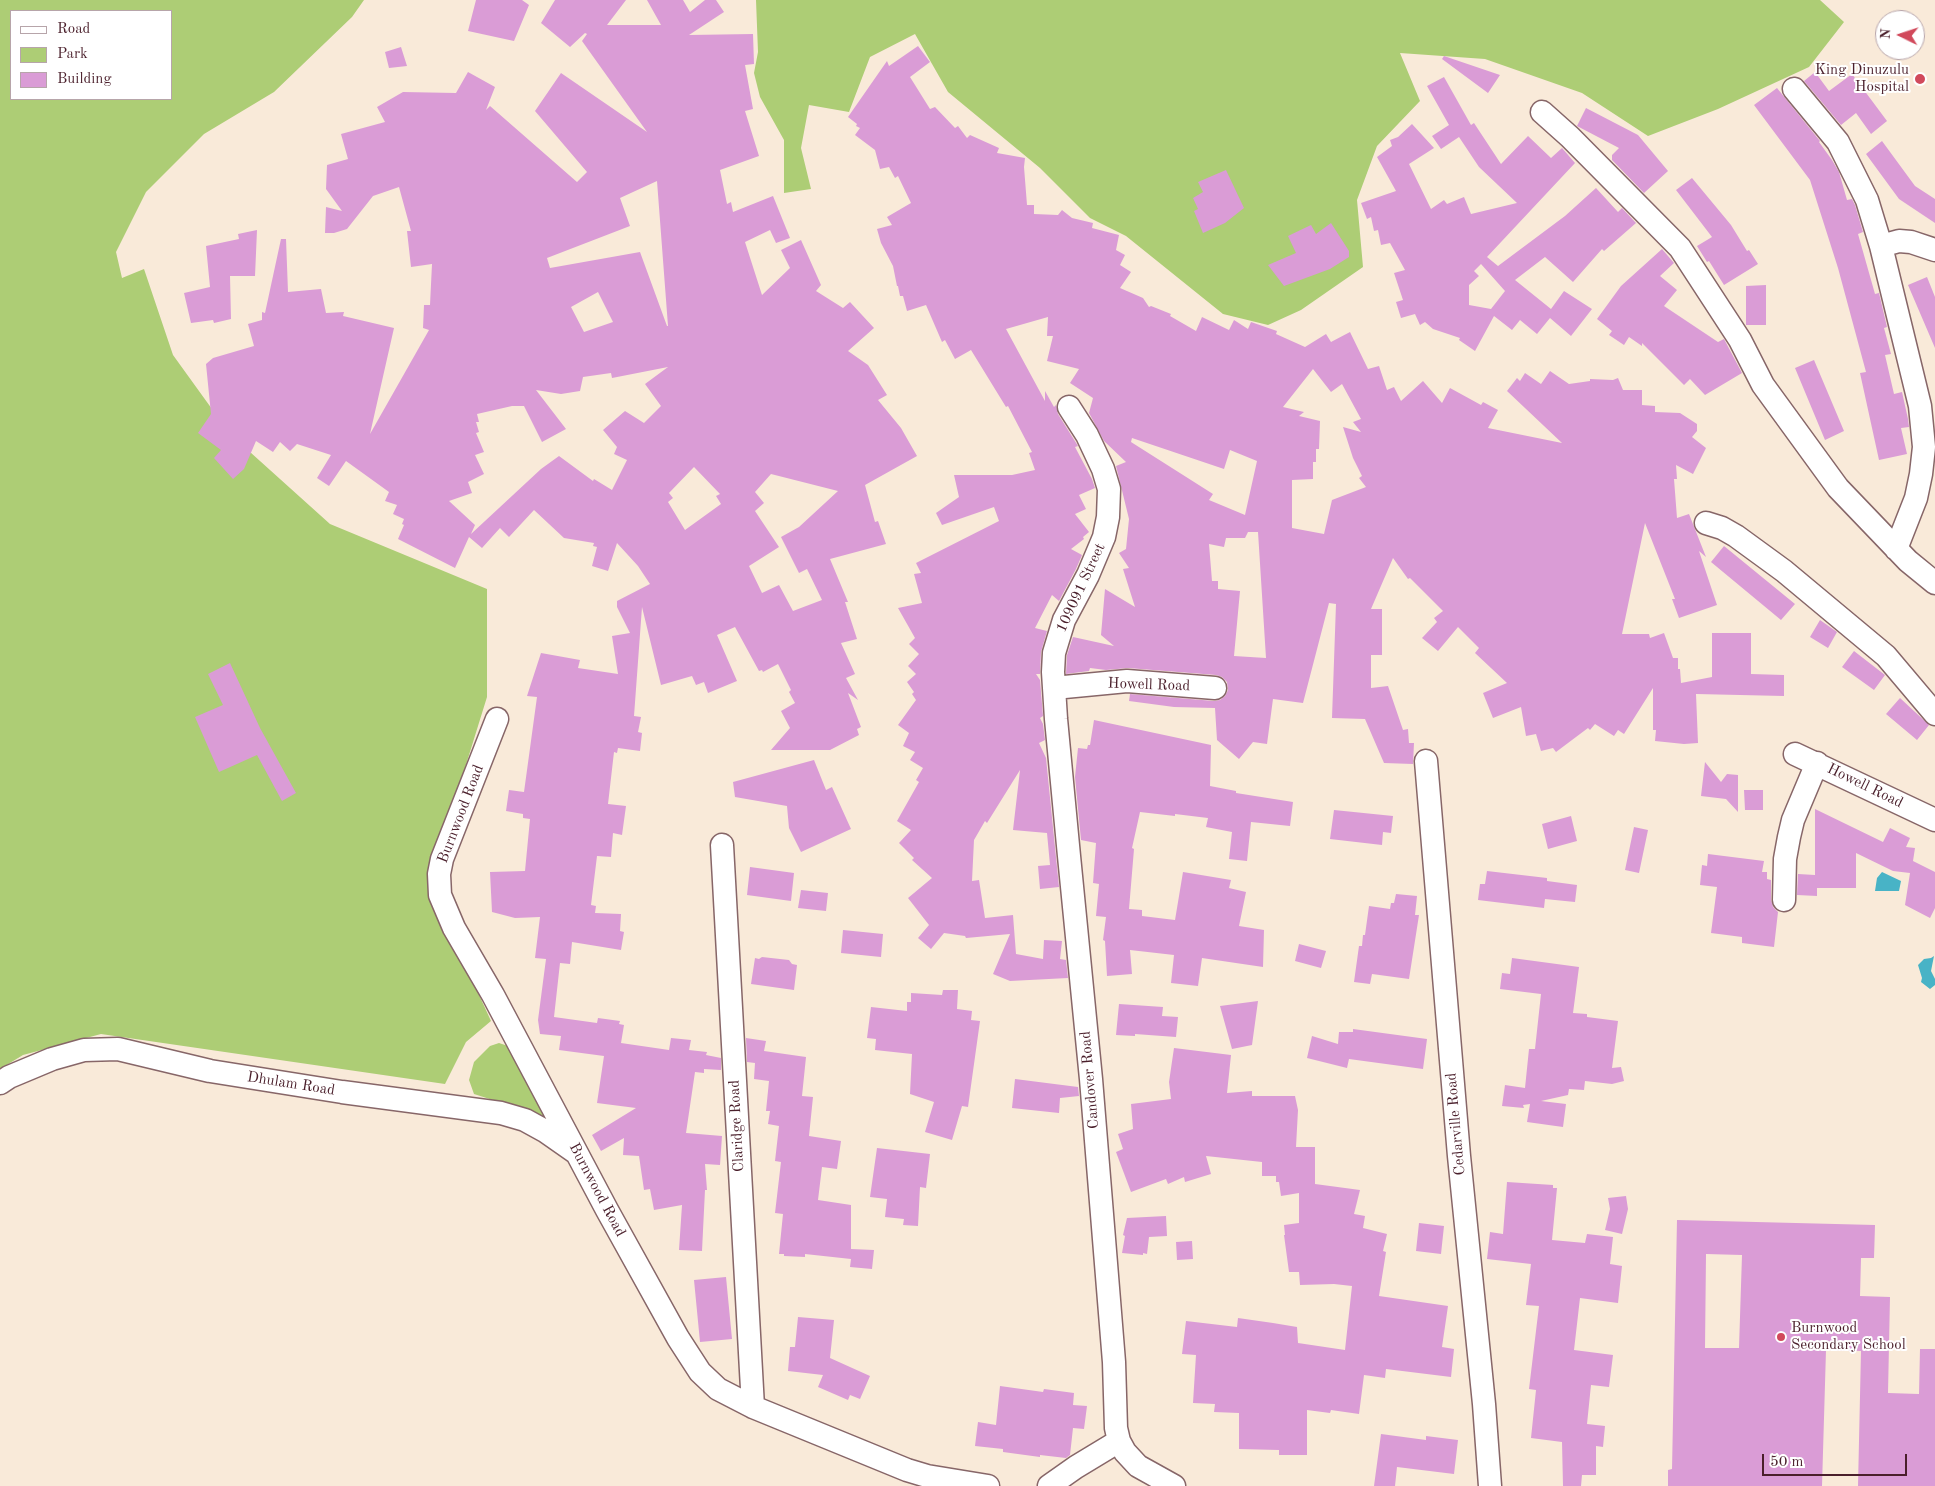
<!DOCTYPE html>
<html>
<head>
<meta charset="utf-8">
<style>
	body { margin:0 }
	#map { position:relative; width:1935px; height:1486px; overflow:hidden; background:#f9ead9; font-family:"Old Standard TT",serif }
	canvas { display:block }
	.legend { position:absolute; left:10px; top:10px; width:162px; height:90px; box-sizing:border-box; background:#fff; border:1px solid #b7a5aa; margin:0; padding:6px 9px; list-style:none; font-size:15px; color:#4a1f2b }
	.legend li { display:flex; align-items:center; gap:10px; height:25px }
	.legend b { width:25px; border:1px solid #b7a5aa }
	.north { position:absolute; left:1875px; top:10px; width:50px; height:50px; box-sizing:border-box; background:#fff; border:1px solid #b7a5aa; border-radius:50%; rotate:274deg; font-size:14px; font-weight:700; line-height:20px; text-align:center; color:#4a1f2b }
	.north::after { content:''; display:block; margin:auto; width:18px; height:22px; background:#d1495b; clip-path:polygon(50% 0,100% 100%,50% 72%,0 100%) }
	.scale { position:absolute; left:1762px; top:1454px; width:145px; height:22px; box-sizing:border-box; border:2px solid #4a1f2b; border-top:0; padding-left:6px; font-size:15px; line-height:18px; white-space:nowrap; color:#4a1f2b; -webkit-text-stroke:4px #fff; paint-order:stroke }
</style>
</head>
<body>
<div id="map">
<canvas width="1935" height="1486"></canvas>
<ul class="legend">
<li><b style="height:6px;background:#fff"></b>Road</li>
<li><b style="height:14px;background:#adcd75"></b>Park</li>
<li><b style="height:14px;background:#da9cd6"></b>Building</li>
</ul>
<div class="north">N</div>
<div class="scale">50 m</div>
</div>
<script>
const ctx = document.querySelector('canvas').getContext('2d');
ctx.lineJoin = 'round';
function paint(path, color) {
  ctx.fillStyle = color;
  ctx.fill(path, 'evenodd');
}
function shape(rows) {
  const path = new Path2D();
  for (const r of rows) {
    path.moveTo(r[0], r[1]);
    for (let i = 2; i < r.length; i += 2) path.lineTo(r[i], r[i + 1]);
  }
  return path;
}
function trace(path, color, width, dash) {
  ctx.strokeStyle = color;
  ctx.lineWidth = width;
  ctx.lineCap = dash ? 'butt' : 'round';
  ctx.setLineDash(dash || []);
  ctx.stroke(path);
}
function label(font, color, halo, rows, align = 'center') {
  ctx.font = font + ' "Old Standard TT",serif';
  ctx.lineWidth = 4;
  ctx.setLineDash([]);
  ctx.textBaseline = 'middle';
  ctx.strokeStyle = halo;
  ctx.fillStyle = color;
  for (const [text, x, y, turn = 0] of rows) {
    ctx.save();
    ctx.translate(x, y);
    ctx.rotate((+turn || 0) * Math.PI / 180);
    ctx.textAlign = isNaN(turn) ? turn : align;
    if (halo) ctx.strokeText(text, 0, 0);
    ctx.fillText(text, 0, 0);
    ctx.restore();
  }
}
const green = shape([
	[0,0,364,0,352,17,274,92,204,134,146,192,116,252,122,278,144,269,173,355,230,434,330,524,487,589,487,697,433,871,434,897,491,1021,466,1042,445,1084,101,1034,23,1055,0,1069],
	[11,11,171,11,171,99,11,99],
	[756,0,1820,0,1844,22,1809,67,1718,109,1648,136,1582,93,1485,59,1400,53,1420,101,1377,146,1357,200,1363,267,1301,310,1268,325,1223,314,1126,236,1090,218,1040,168,948,92,915,34,870,57,849,112,809,105,801,148,811,189,784,193,784,140,760,97,754,73,758,52],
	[499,1043,508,1046,546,1117,474,1094,469,1080,474,1062,490,1046]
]);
const water = shape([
	[1882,872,1901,881,1899,891,1875,891,1877,878],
	[1934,956,1931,971,1935,979,1935,985,1930,989,1921,982,1922,978,1918,965,1924,959,1931,958]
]);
const building = shape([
	[476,0,522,0,529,5,514,41,468,31],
	[555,0,626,0,607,25,661,25,647,0,683,0,690,12,705,0,716,0,724,12,689,35,753,34,754,64,745,65,753,109,745,111,759,156,720,170,727,204,731,202,733,212,773,196,790,238,776,243,770,230,745,242,762,295,790,268,781,250,801,240,821,285,816,291,843,308,850,302,874,328,848,351,868,365,887,395,878,400,901,428,917,456,865,485,875,522,878,521,886,544,830,559,848,602,845,602,857,639,841,643,855,674,846,678,858,700,848,693,861,727,857,729,859,735,830,750,771,750,790,728,781,711,795,703,789,692,791,690,778,664,763,672,762,670,759,671,735,627,717,635,737,681,708,693,704,682,696,685,692,676,661,685,642,607,634,716,641,717,638,732,642,733,640,751,618,748,617,753,614,752,608,804,626,806,622,835,613,833,611,857,597,856,591,905,596,906,595,913,621,914,620,931,624,932,621,950,572,942,570,964,560,963,554,1017,597,1023,598,1018,620,1021,619,1024,624,1025,621,1043,669,1050,671,1038,691,1040,689,1050,707,1052,706,1055,721,1058,721,1070,704,1069,704,1073,695,1072,686,1133,722,1136,720,1165,705,1164,707,1190,705,1190,702,1251,679,1250,682,1205,654,1210,650,1189,644,1190,639,1156,623,1155,624,1138,601,1151,592,1135,636,1108,597,1103,604,1056,559,1050,561,1036,540,1034,538,1020,546,959,535,958,540,917,515,918,492,912,490,872,525,871,530,819,523,818,523,814,506,811,509,790,524,792,537,697,527,696,541,653,580,660,578,668,618,674,612,636,630,633,617,607,617,601,650,584,638,566,617,543,608,571,592,566,597,547,593,546,594,543,564,538,534,510,509,537,500,528,482,548,469,537,455,568,398,539,404,525,402,524,404,519,393,514,397,505,385,501,389,492,346,461,329,486,317,478,331,455,297,444,290,451,280,442,273,452,256,441,244,469,233,479,214,458,221,450,198,433,211,414,206,364,213,358,254,346,248,324,262,320,262,312,265,313,281,239,286,239,288,292,321,289,326,313,344,312,343,316,394,328,370,434,429,330,423,328,424,305,430,305,432,264,411,267,407,231,411,231,399,187,373,196,347,229,334,233,325,233,326,207,342,211,326,189,327,165,348,159,341,134,385,122,377,107,403,92,456,93,468,72,495,87,486,110,490,106,577,182,587,172,535,111,561,73,647,132,582,41,587,34,585,33,570,47,541,23],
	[657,181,668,326,667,326,640,252,550,268,547,258,630,226,620,198],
	[598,292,613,322,584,332,571,307],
	[668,367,645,384,661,406,644,423,625,411,603,430,617,447,614,454,627,460,612,490,594,479,593,481,559,456,541,469,471,534,475,525,449,501,472,493,468,482,484,474,475,455,484,452,476,433,479,432,476,422,479,422,477,414,512,406,524,406,542,442,566,429,536,390,561,394,580,391,583,377,611,373,612,378],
	[694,467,720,494,716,496,721,504,685,530,668,502,673,498,669,493],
	[771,474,838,491,799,527,781,537,799,573,807,569,822,600,793,611,779,585,762,593,749,566,779,547,755,511,764,503,755,492],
	[918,46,930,62,910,77,930,109,935,107,955,128,958,126,967,138,970,135,999,148,997,153,1025,158,1024,167,1027,205,1034,205,1034,214,1058,215,1062,210,1072,218,1093,223,1092,228,1119,235,1116,250,1125,255,1120,265,1131,272,1120,288,1143,298,1149,307,1151,306,1171,314,1170,316,1196,331,1202,317,1229,330,1234,320,1248,329,1251,322,1277,331,1276,334,1305,347,1326,334,1331,342,1350,332,1368,369,1379,366,1387,390,1394,387,1401,401,1423,381,1442,403,1450,388,1481,405,1483,402,1498,410,1488,428,1562,443,1507,391,1517,378,1520,381,1525,373,1541,384,1550,371,1569,384,1590,381,1590,379,1613,380,1618,378,1623,390,1642,390,1642,405,1655,406,1655,412,1680,413,1697,424,1697,431,1692,437,1706,448,1693,474,1676,465,1677,479,1674,479,1677,518,1689,514,1706,557,1699,551,1717,605,1679,618,1672,599,1675,599,1645,523,1622,634,1649,634,1650,638,1664,633,1673,658,1678,658,1678,669,1680,669,1681,683,1712,677,1712,633,1751,633,1751,674,1784,675,1784,696,1696,694,1698,743,1684,744,1655,741,1656,730,1653,730,1653,688,1624,734,1618,730,1614,736,1595,724,1590,730,1588,728,1556,752,1553,748,1541,751,1536,734,1526,736,1521,707,1493,718,1483,693,1507,683,1475,653,1479,648,1458,627,1438,651,1422,638,1437,622,1434,618,1443,611,1410,578,1408,579,1393,558,1371,609,1382,609,1382,655,1371,655,1371,688,1388,686,1403,730,1408,729,1409,743,1414,743,1413,764,1384,763,1365,719,1332,718,1336,604,1329,603,1303,703,1273,699,1267,744,1253,742,1239,759,1217,740,1215,708,1174,707,1129,701,1130,694,1214,701,1220,700,1225,696,1228,690,1227,682,1222,677,1216,675,1128,668,1106,670,1090,668,1089,671,1066,674,1067,655,1073,637,1114,646,1101,635,1105,589,1135,607,1123,569,1129,568,1119,553,1126,549,1129,519,1116,466,1126,462,1104,441,1089,413,1093,398,1070,383,1079,369,1047,361,1053,336,1047,336,1048,317,1006,329,1045,401,1045,391,1054,407,1056,405,1058,414,1078,446,1075,447,1092,479,1095,488,1079,495,1086,509,1075,514,1089,532,1083,537,1084,539,1071,549,1082,555,1076,569,1059,601,1052,595,1035,628,1047,631,1041,652,1040,674,1036,674,1040,680,1043,716,1040,718,1043,724,1045,740,1039,743,1046,758,1059,887,1040,889,1038,866,1050,865,1047,833,1013,830,1020,770,987,823,985,821,974,840,972,881,979,880,985,918,1013,915,1016,954,1043,959,1044,940,1062,941,1060,959,1066,960,1068,978,1010,981,993,974,1010,934,966,938,965,936,944,933,931,949,918,938,929,925,908,898,932,878,912,860,914,858,899,843,911,830,897,821,919,782,916,780,923,768,910,760,915,752,903,746,909,733,898,725,916,700,912,694,914,692,907,682,916,674,908,666,919,654,909,644,915,638,898,608,922,603,914,574,921,573,916,563,999,521,994,507,942,525,936,513,959,497,954,475,1012,475,1035,470,1029,453,1032,452,1008,406,1006,407,971,350,955,359,945,340,942,342,926,305,907,311,903,296,900,296,898,286,897,286,893,266,881,243,877,229,892,225,887,217,911,203,898,176,895,178,889,167,880,169,875,150,855,135,860,128,856,126,857,124,848,117,887,61,889,66],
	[1313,369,1331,392,1342,384,1361,419,1353,422,1361,432,1343,427,1353,458,1362,476,1359,478,1366,487,1332,500,1324,534,1292,528,1292,480,1313,479,1313,462,1316,462,1316,449,1319,449,1320,421,1299,416,1304,412,1283,407],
	[1132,438,1224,469,1230,450,1257,461,1245,515,1209,500,1213,494,1131,442],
	[1248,532,1258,532,1266,658,1234,656,1240,591,1218,589,1218,581,1212,581,1209,544,1224,547,1226,538,1245,538],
	[401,47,407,66,389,68,385,52],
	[1444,56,1500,75,1488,93,1442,59],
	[1815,72,1829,91,1852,74,1887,121,1871,134,1856,113,1841,125,1804,81],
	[1444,77,1471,125,1474,123,1501,164,1528,136,1551,158,1562,148,1575,163,1487,257,1498,266,1565,216,1596,188,1618,212,1622,208,1636,223,1604,251,1602,249,1573,282,1545,257,1515,280,1551,309,1564,291,1592,309,1571,336,1550,318,1537,334,1520,320,1512,330,1494,316,1475,351,1459,340,1460,338,1433,329,1425,322,1420,325,1415,314,1401,318,1396,302,1403,300,1394,273,1405,270,1390,243,1381,245,1378,230,1374,231,1371,217,1367,219,1361,203,1396,191,1377,157,1392,146,1390,140,1398,137,1412,124,1434,148,1409,164,1431,209,1444,200,1447,204,1464,197,1471,214,1517,203,1479,167,1459,137,1441,149,1432,136,1449,125,1427,86],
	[1481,264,1505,291,1491,309,1469,305,1469,285,1479,276,1474,271],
	[1777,88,1820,141,1819,142,1832,160,1839,172,1847,200,1852,199,1855,205,1863,232,1858,234,1875,294,1879,293,1887,327,1884,328,1891,354,1885,355,1894,394,1902,392,1908,419,1909,427,1901,428,1907,454,1879,460,1860,373,1866,372,1838,268,1810,180,1754,105],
	[1586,108,1638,135,1668,171,1644,193,1612,160,1612,155,1619,148,1577,126],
	[1882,141,1915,186,1935,199,1935,223,1899,199,1866,154],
	[1226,170,1244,208,1225,223,1203,233,1194,211,1198,209,1193,198,1203,192,1198,182],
	[1692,178,1731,225,1747,251,1749,250,1758,264,1724,285,1709,261,1707,262,1697,246,1712,237,1676,190],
	[1331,223,1349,251,1349,257,1330,269,1284,286,1268,265,1296,253,1288,236,1311,225,1316,234],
	[257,230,255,276,230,276,231,319,214,323,213,320,191,323,184,293,210,287,206,246,239,239,238,234],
	[1662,249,1674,263,1660,276,1677,290,1664,306,1718,342,1724,339,1742,373,1705,395,1690,379,1684,385,1642,343,1642,346,1629,337,1624,345,1609,335,1612,331,1597,319,1621,286],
	[1927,277,1935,297,1935,348,1908,285],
	[1766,285,1766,325,1746,325,1746,286],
	[1814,360,1844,431,1825,440,1795,368],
	[1724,546,1795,604,1781,620,1711,562],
	[1820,620,1837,632,1828,648,1810,637],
	[1854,651,1885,675,1874,690,1842,667],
	[230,663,260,728,296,793,282,801,257,755,219,772,195,717,223,705,208,674],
	[1900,698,1929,725,1917,740,1886,714],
	[1094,720,1211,745,1210,786,1236,791,1236,793,1293,802,1290,826,1251,822,1247,861,1229,859,1232,832,1206,827,1208,818,1175,814,1175,816,1140,812,1132,848,1134,849,1129,909,1142,910,1142,916,1175,920,1183,872,1231,880,1229,888,1246,892,1239,926,1264,930,1263,967,1202,958,1198,986,1171,983,1174,955,1130,950,1132,974,1107,976,1105,941,1103,940,1106,917,1096,916,1099,884,1093,883,1096,843,1081,840,1075,777,1078,748,1087,749,1088,745,1090,745],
	[814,760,826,790,832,787,851,829,801,852,789,828,787,806,735,797,733,782],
	[1705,762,1721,782,1727,774,1738,775,1738,812,1726,799,1701,796],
	[1744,790,1763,790,1763,810,1745,810],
	[1815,809,1883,842,1890,828,1910,838,1906,847,1915,848,1913,861,1935,872,1935,908,1930,918,1905,905,1910,873,1893,871,1856,853,1856,888,1817,888,1817,896,1797,895,1798,874,1815,875],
	[1334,810,1393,816,1391,833,1383,832,1382,845,1330,839],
	[1571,816,1577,841,1548,849,1542,824],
	[1634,827,1648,830,1639,873,1625,870],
	[1708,854,1764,861,1762,872,1767,872,1767,879,1771,880,1771,900,1773,907,1778,912,1774,947,1742,943,1742,937,1711,933,1717,887,1700,885,1702,865,1707,866],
	[750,867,794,873,791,901,747,895],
	[1487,871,1547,878,1547,881,1577,885,1575,902,1545,899,1544,908,1478,900,1480,884,1485,884],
	[801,890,828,893,826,911,798,908],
	[1396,894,1417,896,1415,915,1419,915,1409,979,1372,974,1370,984,1354,982,1359,946,1362,946,1363,935,1365,935,1369,906,1390,909,1391,903,1394,903],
	[843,930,883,934,881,957,841,953],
	[1299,944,1326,951,1321,968,1295,961],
	[762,957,789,960,792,964,797,965,794,990,751,984,755,958,759,959],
	[1512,958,1579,967,1573,1013,1587,1014,1587,1017,1618,1021,1612,1068,1621,1067,1624,1081,1612,1084,1585,1081,1584,1090,1569,1089,1568,1095,1541,1101,1566,1104,1563,1127,1527,1122,1530,1104,1523,1105,1524,1108,1502,1106,1505,1085,1525,1088,1529,1049,1535,1049,1541,994,1500,989,1502,973,1510,974],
	[943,990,958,990,957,1009,972,1011,971,1020,980,1021,968,1107,962,1106,952,1140,925,1132,934,1102,910,1094,912,1054,875,1050,876,1039,867,1038,871,1007,907,1011,907,1002,911,1002,911,993,942,995],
	[1258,1001,1252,1045,1232,1049,1220,1006],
	[1119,1004,1163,1007,1162,1016,1178,1017,1176,1037,1135,1034,1135,1036,1116,1035],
	[1353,1029,1427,1039,1423,1069,1349,1059,1347,1068,1307,1058,1312,1036,1338,1044,1339,1032,1353,1032],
	[746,1038,766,1041,764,1051,806,1057,802,1096,813,1097,809,1136,841,1141,837,1169,822,1167,818,1200,851,1205,851,1249,874,1250,872,1269,850,1267,851,1259,805,1254,805,1257,784,1256,784,1254,779,1254,783,1214,775,1213,781,1162,775,1161,779,1126,768,1124,770,1111,766,1111,769,1081,754,1079,755,1063,747,1062],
	[1174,1048,1231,1055,1227,1093,1252,1091,1252,1096,1295,1096,1298,1110,1296,1147,1315,1147,1315,1184,1360,1190,1354,1214,1365,1216,1363,1228,1387,1234,1383,1251,1386,1252,1379,1296,1448,1306,1442,1347,1454,1349,1451,1377,1386,1369,1385,1378,1364,1375,1359,1414,1331,1410,1330,1413,1307,1410,1307,1455,1279,1455,1279,1450,1239,1449,1239,1413,1214,1412,1215,1404,1193,1403,1196,1355,1182,1354,1186,1321,1237,1327,1238,1318,1273,1323,1297,1327,1298,1343,1345,1350,1352,1286,1334,1284,1300,1285,1299,1272,1289,1272,1284,1235,1285,1235,1284,1225,1299,1223,1299,1193,1281,1196,1279,1182,1276,1182,1276,1176,1262,1176,1262,1162,1206,1156,1211,1174,1185,1182,1184,1177,1168,1184,1166,1179,1131,1192,1116,1152,1123,1149,1118,1134,1133,1129,1131,1104,1171,1099,1169,1082],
	[1015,1079,1078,1087,1079,1096,1060,1098,1059,1113,1012,1108],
	[877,1148,930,1154,926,1188,920,1187,918,1226,903,1225,904,1219,885,1217,887,1199,870,1197],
	[1507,1182,1553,1185,1553,1188,1557,1188,1552,1240,1585,1243,1587,1234,1613,1237,1610,1264,1622,1266,1618,1303,1580,1298,1574,1350,1613,1355,1609,1387,1591,1385,1587,1424,1605,1426,1603,1447,1596,1446,1596,1475,1582,1475,1581,1486,1563,1486,1562,1442,1531,1438,1536,1390,1529,1389,1539,1306,1526,1305,1531,1264,1487,1259,1490,1232,1503,1234],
	[1626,1196,1628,1209,1622,1234,1605,1230,1610,1209,1608,1198],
	[1166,1216,1167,1236,1149,1237,1147,1254,1143,1253,1143,1255,1122,1253,1125,1236,1123,1235,1127,1218],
	[1677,1220,1875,1225,1874,1258,1861,1258,1860,1296,1890,1297,1888,1393,1919,1394,1920,1349,1935,1349,1935,1486,1858,1486,1861,1351,1826,1350,1822,1486,1668,1486,1668,1470,1672,1469],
	[1706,1254,1742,1255,1739,1348,1705,1348],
	[1419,1223,1444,1226,1441,1254,1416,1251],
	[1192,1241,1193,1259,1177,1260,1176,1242],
	[726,1277,732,1339,700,1342,694,1280],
	[798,1317,834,1320,830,1358,870,1376,860,1399,850,1395,848,1400,818,1387,823,1375,788,1371,790,1347,795,1347],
	[1000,1386,1043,1392,1044,1389,1074,1393,1073,1405,1087,1406,1084,1429,1073,1428,1070,1455,1066,1458,1040,1455,1040,1457,1003,1452,1003,1449,975,1446,978,1422,996,1425],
	[1381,1434,1426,1440,1426,1436,1458,1440,1454,1474,1397,1467,1395,1486,1374,1486]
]);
const minor = shape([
	[1794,89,1838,142,1867,200,1881,246,1920,406,1924,447,1921,474,1916,498,1896,549],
	[1542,112,1570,137,1680,248,1740,340,1763,385,1838,488,1908,561,1935,583],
	[1881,246,1899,241,1911,242,1935,250],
	[1069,407,1087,435,1103,469,1109,489,1108,517,1104,537,1088,575,1064,620,1054,653,1053,672,1056,719,1069,856,1091,1079,1114,1362,1116,1428,1119,1441,1125,1452,1138,1466,1174,1486],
	[1706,523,1722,528,1736,536,1784,571,1886,656,1935,714],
	[1054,688,1127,681,1215,688],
	[497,719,442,859,439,874,440,895,454,928,493,995,607,1210,678,1338,700,1372,718,1389,753,1407,907,1470,927,1476,988,1486],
	[1795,754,1935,820],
	[1426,761,1459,1156,1484,1404,1490,1486],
	[722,845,753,1407],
	[1784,900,1785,859,1789,837,1793,820,1817,763],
	[0,1083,9,1077,52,1059,84,1050,118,1049,210,1071,342,1092,501,1113,525,1120,545,1131,575,1152],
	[1049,1486,1076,1467,1119,1441]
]);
const markers = [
	[1920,79,6,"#d1495b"],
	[1781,1337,5,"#d1495b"]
];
const poiNames = [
	["King Dinuzulu",1909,70],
	["Hospital",1909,87],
	["Burnwood",1791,1328,"left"],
	["Secondary School",1791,1345,"left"]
];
const streetNames = [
	["109091 Street",1081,588,-65],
	["Howell Road",1149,685,2],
	["Howell Road",1865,786,26],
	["Burnwood Road",461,814,-69],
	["Candover Road",1090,1080,-95],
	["Dhulam Road",291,1084,9],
	["Cedarville Road",1456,1124,-95],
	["Claridge Road",737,1126,-93],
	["Burnwood Road",597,1190,62]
];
paint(green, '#adcd75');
paint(water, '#48b3c6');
paint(building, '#da9cd6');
trace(minor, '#876668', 25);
trace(minor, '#fff', 22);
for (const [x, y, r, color] of markers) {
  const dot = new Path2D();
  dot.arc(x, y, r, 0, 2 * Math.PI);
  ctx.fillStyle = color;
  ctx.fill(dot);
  trace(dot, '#fff', 2);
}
label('15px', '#4a1f2b', '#fff', poiNames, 'right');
label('15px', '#4a1f2b', '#fff', streetNames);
</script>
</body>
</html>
